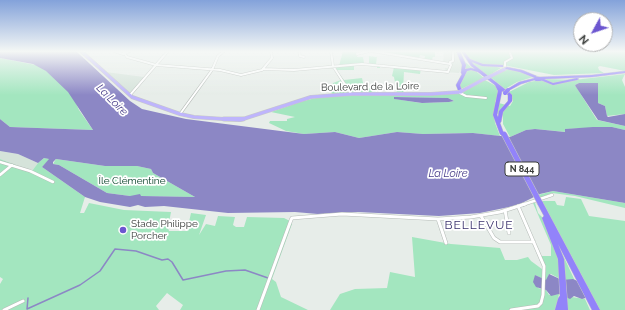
<!DOCTYPE html>
<html>
<head>
<meta charset="utf-8">
<style>
	body { margin:0 }
	#map { position:relative; width:625px; height:310px; overflow:hidden; background:#e7ede9; font-family:Raleway,sans-serif }
	canvas { display:block }
	.north { position:absolute; left:573px; top:12px; width:40px; height:40px; box-sizing:border-box; background:#fff; border:1px solid #b0b1b1; border-radius:50%; rotate:230deg; font-size:11px; font-weight:700; line-height:16px; text-align:center; color:#3a3d3b }
	.north::after { content:''; display:block; margin:auto; width:14px; height:18px; background:#6c56d0; clip-path:polygon(50% 0,100% 100%,50% 72%,0 100%) }
</style>
</head>
<body>
<div id="map">
<canvas width="625" height="310"></canvas>
<div class="north">N</div>
</div>
<script>
const ctx = document.querySelector('canvas').getContext('2d');
ctx.lineJoin = 'round';
function paint(path, color) {
  ctx.fillStyle = color;
  ctx.fill(path, 'evenodd');
}
function shape(rows) {
  const path = new Path2D();
  for (const r of rows) {
    path.moveTo(r[0], r[1]);
    for (let i = 2; i < r.length; i += 2) path.lineTo(r[i], r[i + 1]);
  }
  return path;
}
function trace(path, color, width, dash) {
  ctx.strokeStyle = color;
  ctx.lineWidth = width;
  ctx.lineCap = dash ? 'butt' : 'round';
  ctx.setLineDash(dash || []);
  ctx.stroke(path);
}
function label(font, color, halo, rows, align = 'center') {
  ctx.font = font + ' Raleway,sans-serif';
  ctx.lineWidth = 3.5;
  ctx.setLineDash([]);
  ctx.textBaseline = 'middle';
  ctx.strokeStyle = halo;
  ctx.fillStyle = color;
  for (const [text, x, y, turn = 0] of rows) {
    ctx.save();
    ctx.translate(x, y);
    ctx.rotate((+turn || 0) * Math.PI / 180);
    ctx.textAlign = isNaN(turn) ? turn : align;
    if (halo) ctx.strokeText(text, 0, 0);
    ctx.fillText(text, 0, 0);
    ctx.restore();
  }
}
const built = shape([
	[444,51,456,52,463,66,459,73,446,72,445,68,449,68,451,64,443,63],
	[106,72,144,77,130,94],
	[0,151,18,154,38,163,32,171,23,168,0,159]
]);
const green = shape([
	[343,51,356,51,357,57,363,57,364,63,369,64,369,56,377,57,376,64,380,65,380,68,377,68,377,65,354,65,354,70,336,70,334,67,339,66],
	[385,51,435,51,435,57,433,57,431,61,424,60,425,56,420,55,419,59,385,54],
	[464,51,625,51,625,71,600,66,598,67,599,70,604,73,554,75,503,65,488,65,501,68,488,76,471,63],
	[0,58,41,66,71,92,79,110,93,130,10,127,0,119],
	[464,61,484,78,461,89,459,87,466,70],
	[394,67,421,69,420,74,404,72,403,90,404,93,438,93,451,91,454,93,464,94,463,92,485,80,496,86,499,93,495,102,510,106,513,101,509,92,529,82,547,79,574,80,625,74,622,80,625,87,625,114,607,116,605,106,598,103,598,83,579,83,575,85,597,120,625,126,625,130,612,127,565,129,566,132,535,129,526,130,510,137,503,124,503,115,494,113,495,123,500,136,473,133,423,134,397,132,359,138,335,132,304,134,286,131,269,123,270,121,287,121,287,119,295,117,271,112,303,101,333,94,331,93,333,83,341,80,338,75,340,75,344,80,362,78,364,87,370,88,373,85,378,85,376,87,375,93,397,93,394,77,392,76],
	[394,97,448,98,454,101,449,102,421,103,395,99],
	[509,69,516,70,533,77,517,82,505,89,490,77],
	[44,158,50,159,42,167,85,197,80,213,84,213,89,203,124,210,171,212,168,228,169,231,187,231,191,213,206,215,199,235,206,224,215,226,218,216,235,217,233,225,236,227,244,227,247,217,284,218,290,221,292,224,272,279,276,282,281,297,308,310,180,310,183,305,167,293,156,306,159,310,0,310,0,284,3,279,0,277,0,159,32,171,38,163],
	[56,159,105,166,137,166,151,169,153,173,195,197,130,196,107,193,59,165,53,164],
	[553,191,625,203,625,208,575,196,552,193,540,198,538,195],
	[566,197,581,199,589,216,625,221,625,310,600,310,542,201,555,201,557,205,564,206],
	[533,203,535,203,538,213,543,218,557,252,562,253,575,281,562,280,551,274,548,275,548,280,545,280,535,275,538,288,546,290,549,295,559,294,556,310,330,310,340,294,355,289,387,288,390,272,415,277,412,237,451,244,500,248,505,260,517,260,528,257,531,261,546,272,541,256,551,256,551,245],
	[565,296,585,299,590,310,565,310]
]);
const water = shape([
	[0,51,76,51,130,101,142,109,186,119,304,134,335,132,359,138,397,132,423,134,473,133,510,137,526,130,535,129,565,132,565,129,593,127,612,127,625,130,625,203,553,191,540,194,520,204,509,207,480,213,439,216,358,212,318,214,295,212,228,213,164,206,145,207,138,205,130,207,100,202,85,197,42,167,49,159,44,158,38,163,18,154,0,151,0,119,10,127,93,130,68,92,46,71,33,64,0,58],
	[56,159,105,166,137,166,151,169,153,173,195,197,141,196,140,194,130,196,107,193,59,165,53,164,53,162],
	[579,83,598,83,598,103,605,106,607,116,608,117,625,114,625,126,598,120,576,87,575,85],
	[394,97,448,98,454,101,449,102,422,103,394,99],
	[549,274,562,280,573,279,582,283,589,289,589,297,582,299,574,296,570,299,559,294,551,296,546,290,536,287,533,282,535,275,546,280]
]);
const stream = shape([
	[28,298,27,309,80,285,100,271,115,249,136,251,162,260,168,259,172,262,183,280,226,271,245,270,268,278]
]);
const minorFar2 = shape([
	[114,51,123,54,130,51],
	[123,51,127,57,156,65,220,70,241,75,262,70,272,58,271,51],
	[299,51,300,56,304,57],
	[331,51,333,66,351,94],
	[371,51,450,64],
	[357,54,370,51],
	[505,66,505,62,512,58,510,53],
	[263,69,294,70,362,64,448,72,451,65,450,62,453,61,453,52],
	[460,93,466,96,486,98],
	[130,95,168,51],
	[180,114,212,70,218,56,224,51]
]);
const minorFar1 = shape([
	[0,162,30,171,53,182],
	[0,175,12,165],
	[522,205,552,195]
]);
const minor = shape([
	[505,210,509,233],
	[481,216,494,238,500,242,534,242],
	[438,219,446,243],
	[291,220,292,218,342,214,438,219,471,217,500,212,525,204],
	[4,310,23,301],
	[258,310,291,220],
	[511,310,538,306,541,303,543,295,544,266,518,206]
]);
const majorFar1 = shape([
	[81,51,132,97,180,114,194,117,239,120],
	[491,76,505,69],
	[462,91,484,79],
	[240,120,311,97,351,94,431,94,461,92,460,89]
]);
const major = shape([
	[224,119,243,119]
]);
const highway = shape([
	[456,51,460,51,466,65,465,69,471,68,475,69,471,66,461,51,464,51,470,59,483,64,503,65,503,67,502,67,482,66,472,62,473,64,506,90,519,82,535,78,520,72,506,69,505,68,507,67,522,70,539,77,592,75,625,71,625,73,592,77,544,79,553,83,577,78,579,79,577,80,553,85,538,79,521,84,508,91,512,95,512,101,503,112,501,122,500,123,504,134,502,136,500,134,493,115,498,91,495,85,478,72,471,70,467,71,460,85,461,89,459,90,458,90,456,85,462,74,461,73,462,65,456,51],
	[502,91,508,95,508,101,499,111,498,117,497,115,502,91],
	[538,201,542,201,600,310,592,310,558,244,564,259,568,310,555,310,558,299,559,297,560,296,558,259,542,218,544,216,537,203,538,201]
]);
const majorBridge = shape([
	[484,79,491,76]
]);
const highwayBridgeFar1 = shape([
	[536,79,540,79],
	[505,93,508,90]
]);
const highwayBridge = shape([
	[504,134,540,203]
]);
const markers = [
	[123,230,4,"#6c56d0"]
];
const shields = [
	[522,169,34]
];
const shieldNames = [
	["N 844",522,169]
];
const streetNames = [
	["Boulevard de la Loire",370,87,-1]
];
const parkNames = [
	["Île Clémentine",132,181]
];
const poiNames = [
	["Stade Philippe",131,224],
	["Porcher",131,236]
];
const waterNames = [
	["La Loire",112,100,45],
	["La Loire",448,174]
];
const quarterNames = [
	["BELLEVUE",479,225]
];
paint(built, '#d5e3da');
paint(green, '#a3e6bf');
paint(water, '#8c87c5');
trace(stream, '#8c87c5', 1.5);
trace(minorFar2, '#b5bbb7', 3);
trace(minorFar1, '#b5bbb7', 3.5);
trace(minor, '#b5bbb7', 4);
trace(majorFar1, '#c8c9c8', 4);
trace(major, '#c8c9c8', 5);
trace(highway, '#c8c9c8', 1);
trace(minorFar2, '#fff', 2);
trace(minorFar1, '#fff', 2.5);
trace(minor, '#fff', 3);
trace(majorFar1, '#beb5fc', 3);
trace(major, '#beb5fc', 4);
paint(highway, '#9283fa');
trace(majorBridge, '#c8c9c8', 4, []);
trace(highwayBridgeFar1, '#c8c9c8', 5, []);
trace(highwayBridge, '#c8c9c8', 6, []);
trace(majorBridge, '#beb5fc', 3);
trace(highwayBridgeFar1, '#9283fa', 4);
trace(highwayBridge, '#9283fa', 5);
const sky = ctx.createLinearGradient(0, 0, 0, 95);
sky.addColorStop(0, '#83a2da');
sky.addColorStop(0.54, '#f4f7f5');
sky.addColorStop(1, '#f4f7f500');
ctx.fillStyle = sky;
ctx.fillRect(0, 0, 625, 95);
for (const [x, y, r, color] of markers) {
  const dot = new Path2D();
  dot.arc(x, y, r, 0, 2 * Math.PI);
  ctx.fillStyle = color;
  ctx.fill(dot);
  trace(dot, '#fff', 1.5);
}
for (const [x, y, w] of shields) {
  const box = new Path2D();
  box.roundRect(x - w / 2, y - 7, w, 14, 3);
  ctx.fillStyle = '#fff';
  ctx.fill(box);
  trace(box, '#3a3d3b', 1);
}
label('bold 9px', '#3a3d3b', null, shieldNames);
label('10px', '#3a3d3b', '#fff', streetNames);
label('10px', '#003b22', '#fff', parkNames);
label('10px', '#3a3d3b', '#fff', poiNames, 'left');
label('italic 11px', '#493e89', '#fff', waterNames);
ctx.letterSpacing = '1px';
label('12px', '#39316c', '#fff', quarterNames);
ctx.letterSpacing = '0px';
</script>
</body>
</html>
